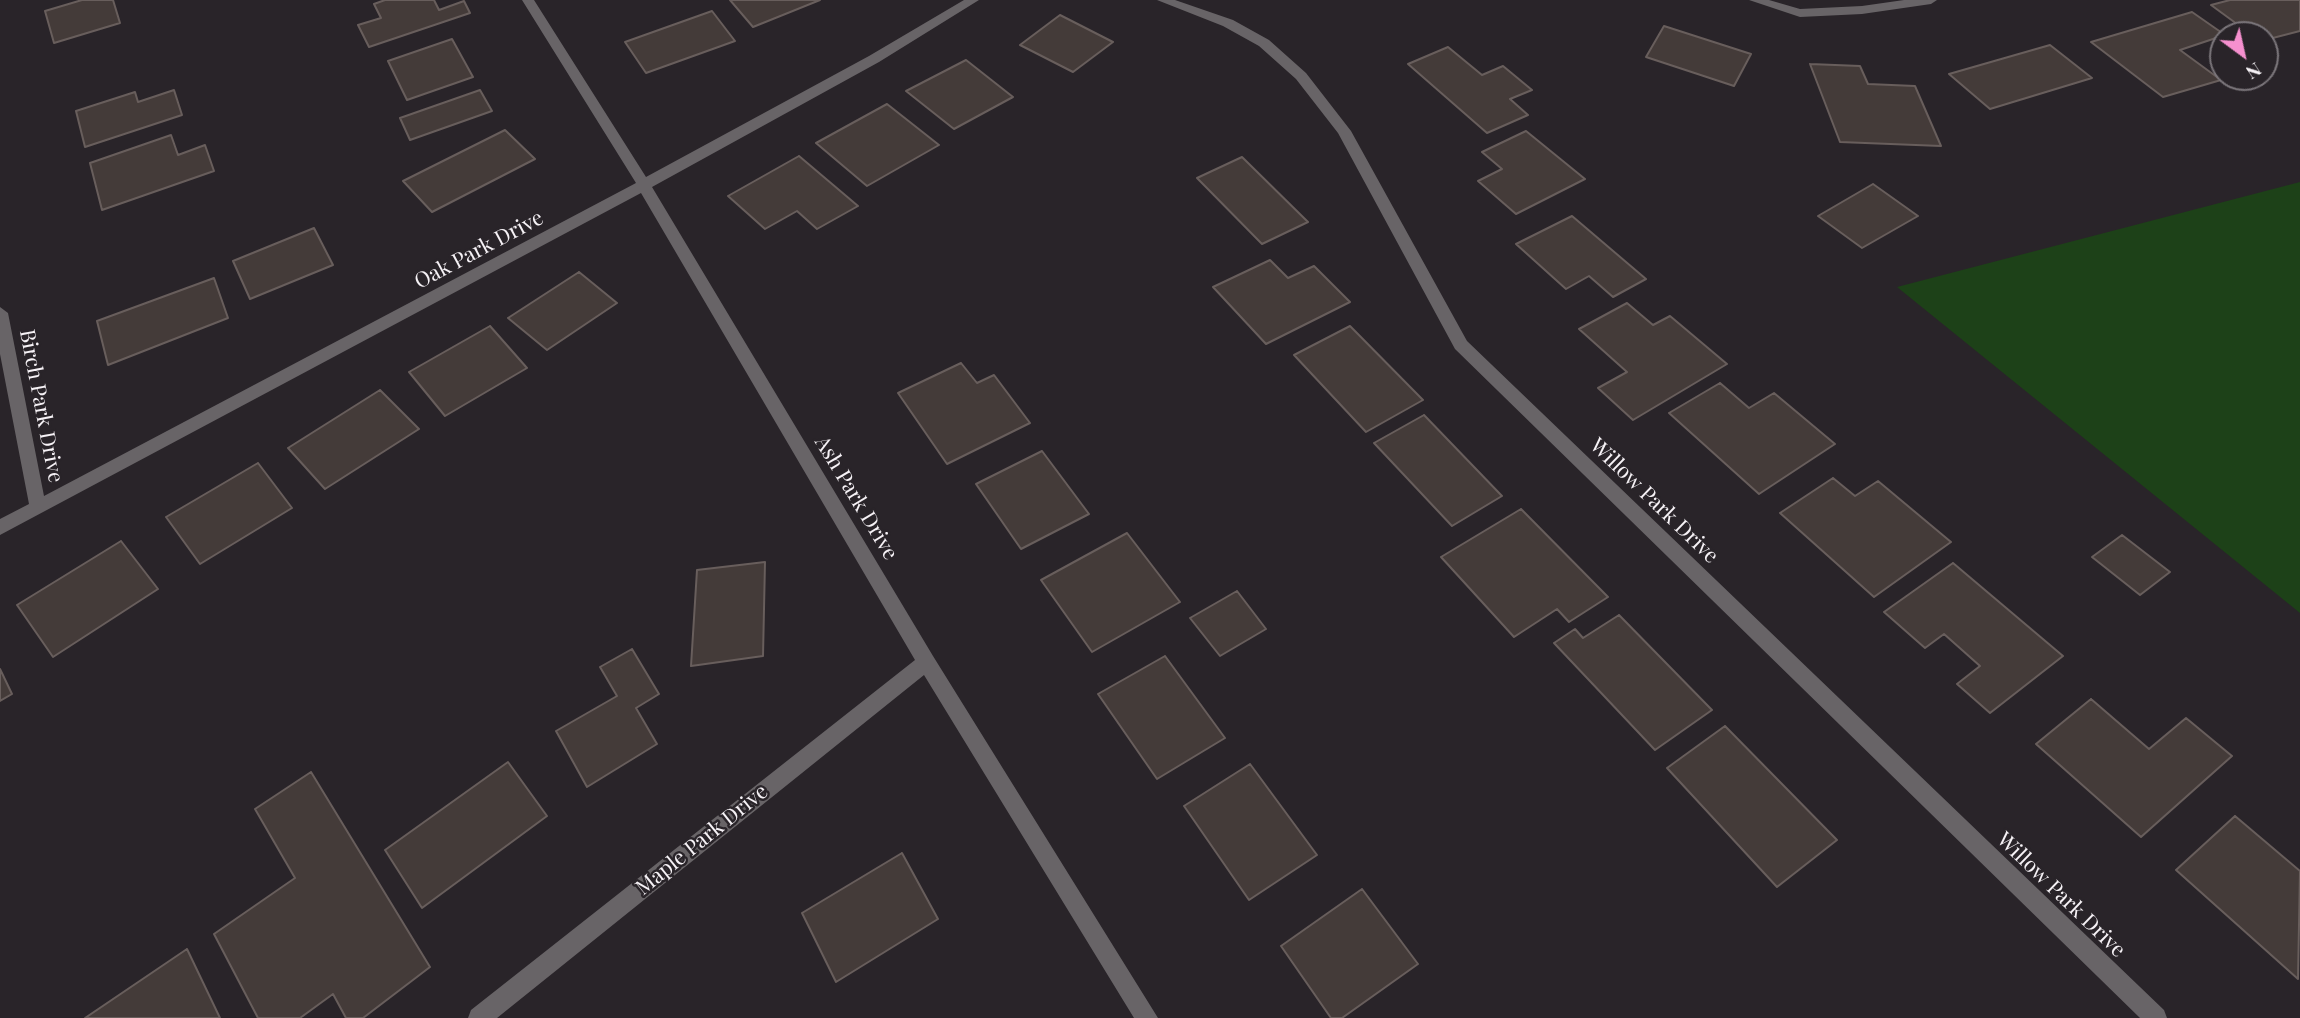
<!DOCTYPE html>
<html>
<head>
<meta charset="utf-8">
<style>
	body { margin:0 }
	#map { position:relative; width:2300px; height:1018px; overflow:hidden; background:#292429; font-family:"Playfair Display",serif }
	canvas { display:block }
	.north { position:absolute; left:2209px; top:21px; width:70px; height:70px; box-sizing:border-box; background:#292429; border:2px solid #7b767b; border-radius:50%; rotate:147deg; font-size:19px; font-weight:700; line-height:28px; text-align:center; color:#f6f2f6 }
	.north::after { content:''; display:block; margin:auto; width:24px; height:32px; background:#f690cf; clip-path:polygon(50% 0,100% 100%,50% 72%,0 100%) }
</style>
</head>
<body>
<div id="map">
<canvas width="2300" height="1018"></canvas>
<div class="north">N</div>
</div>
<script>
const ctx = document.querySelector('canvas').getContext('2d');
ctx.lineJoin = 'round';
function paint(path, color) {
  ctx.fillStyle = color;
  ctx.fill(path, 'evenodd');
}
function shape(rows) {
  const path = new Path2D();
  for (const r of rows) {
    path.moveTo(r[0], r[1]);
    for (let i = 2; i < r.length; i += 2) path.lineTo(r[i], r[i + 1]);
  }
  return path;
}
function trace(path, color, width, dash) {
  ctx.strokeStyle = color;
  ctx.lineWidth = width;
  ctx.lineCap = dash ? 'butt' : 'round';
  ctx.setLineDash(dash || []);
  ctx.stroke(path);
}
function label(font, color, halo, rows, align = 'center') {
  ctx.font = font + ' "Playfair Display",serif';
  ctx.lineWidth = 5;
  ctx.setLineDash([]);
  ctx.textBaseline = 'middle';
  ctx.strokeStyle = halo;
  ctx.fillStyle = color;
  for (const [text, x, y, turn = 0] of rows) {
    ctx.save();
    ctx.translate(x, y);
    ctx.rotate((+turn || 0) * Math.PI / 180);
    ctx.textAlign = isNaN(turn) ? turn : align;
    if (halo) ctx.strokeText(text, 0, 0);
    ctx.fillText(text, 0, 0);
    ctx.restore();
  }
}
const green = shape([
	[2300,182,2300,613,1897,287]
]);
const building = shape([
	[82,0,113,0,120,23,54,43,45,11,82,0],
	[385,0,434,0,439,10,464,1,470,13,369,47,358,25,381,18,374,4,385,0],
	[730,0,820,0,753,27,730,0],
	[2230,0,2300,0,2300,31,2265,40,2265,35,2252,35,2211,5,2230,0],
	[712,11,735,41,646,73,625,42,712,11],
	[2192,12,2225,35,2180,50,2221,80,2163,97,2091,42,2192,12],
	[1060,15,1113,42,1073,72,1020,45,1060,15],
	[1664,26,1751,54,1734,86,1646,57,1664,26],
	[452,39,473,77,407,100,388,61,452,39],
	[2050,45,2092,78,1990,109,1949,74,2050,45],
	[1448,47,1482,75,1503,66,1532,90,1510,99,1528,115,1487,133,1408,64,1448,47],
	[966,60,1013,97,954,129,906,91,966,60],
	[1810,64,1860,66,1868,84,1915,86,1941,146,1840,142,1810,64],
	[174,90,182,115,85,147,76,111,135,92,138,102,174,90],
	[480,90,492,111,410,140,400,118,480,90],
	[887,104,939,145,867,186,816,143,887,104],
	[505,130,535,159,432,212,403,181,505,130],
	[1526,131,1585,179,1516,214,1478,181,1502,169,1482,152,1526,131],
	[171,135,178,155,205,145,214,171,102,210,90,163,171,135],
	[799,156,858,206,817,229,797,211,765,229,728,196,799,156],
	[1242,157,1308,222,1262,244,1197,178,1242,157],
	[1873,184,1918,216,1862,248,1818,216,1873,184],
	[1572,216,1646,279,1613,297,1589,276,1566,289,1516,244,1572,216],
	[314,228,333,265,250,299,233,261,314,228],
	[1270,260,1288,278,1314,266,1350,302,1266,344,1213,287,1270,260],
	[579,272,617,303,547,350,508,318,579,272],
	[214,278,228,318,108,365,97,321,214,278],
	[1627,303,1653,325,1670,316,1727,364,1633,420,1598,388,1627,372,1579,329,1627,303],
	[490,326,527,368,445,416,409,372,490,326],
	[1350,326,1423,400,1366,432,1294,355,1350,326],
	[961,363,977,383,994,375,1030,423,947,464,898,393,961,363],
	[1720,383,1749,408,1774,393,1835,444,1759,494,1669,413,1720,383],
	[380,390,419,429,325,489,288,448,380,390],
	[1424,415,1502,496,1452,526,1374,443,1424,415],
	[1042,451,1089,514,1021,549,976,484,1042,451],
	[258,463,292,508,200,564,166,517,258,463],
	[1833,478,1855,496,1878,481,1951,542,1874,597,1780,513,1833,478],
	[1521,509,1608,597,1569,622,1557,609,1514,637,1441,557,1521,509],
	[1127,533,1180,602,1092,652,1041,580,1127,533],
	[2122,535,2170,572,2140,595,2092,557,2122,535],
	[121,541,158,589,53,657,17,605,121,541],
	[765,562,763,656,691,666,697,570,765,562],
	[1953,563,2063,656,1990,713,1957,684,1980,666,1944,634,1925,648,1884,612,1953,563],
	[1237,591,1266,629,1220,656,1190,618,1237,591],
	[1619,615,1712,710,1655,750,1554,643,1575,629,1583,638,1619,615],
	[632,649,659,694,636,708,657,744,587,787,556,731,617,696,600,667,632,649],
	[1165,656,1225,738,1157,779,1098,694,1165,656],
	[0,669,12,694,0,701,0,669],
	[2091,699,2149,749,2186,718,2232,756,2141,837,2036,744,2091,699],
	[1725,726,1837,840,1777,887,1667,768,1725,726],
	[508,762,547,816,422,908,385,850,508,762],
	[1250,764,1317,855,1249,900,1184,806,1250,764],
	[311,772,430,967,363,1018,346,1018,333,994,300,1018,258,1018,214,934,295,878,255,809,311,772],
	[2235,816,2300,871,2298,979,2176,870,2235,816],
	[902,853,938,919,836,982,802,913,902,853],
	[1362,889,1418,964,1342,1018,1331,1018,1281,946,1362,889],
	[187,949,220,1018,85,1018,187,949]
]);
const street = shape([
	[522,0,534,0,646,177,869,56,964,0,979,0,879,62,652,187,933,656,1158,1018,1134,1018,924,675,497,1018,468,1018,471,1010,915,660,641,193,0,535,0,519,29,504,0,354,0,307,8,313,44,496,636,183,522,0],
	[1157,0,1175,0,1233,20,1269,40,1306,73,1351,131,1467,341,2164,1010,2167,1018,2140,1018,1455,349,1338,133,1296,79,1259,46,1223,26,1157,0],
	[1749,0,1769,0,1800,9,1862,6,1904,0,1937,0,1931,4,1862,14,1800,17,1749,0]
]);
const streetNames = [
	["Oak Park Drive",479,250,-28],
	["Birch Park Drive",41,406,79],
	["Ash Park Drive",856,498,59],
	["Willow Park Drive",1654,501,44],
	["Maple Park Drive",702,840,-39],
	["Willow Park Drive",2061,895,44]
];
paint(green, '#1d4118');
paint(building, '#443b39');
trace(building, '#685e5c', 2);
paint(street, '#686467');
label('21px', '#f6f2f6', '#292429', streetNames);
</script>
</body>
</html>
